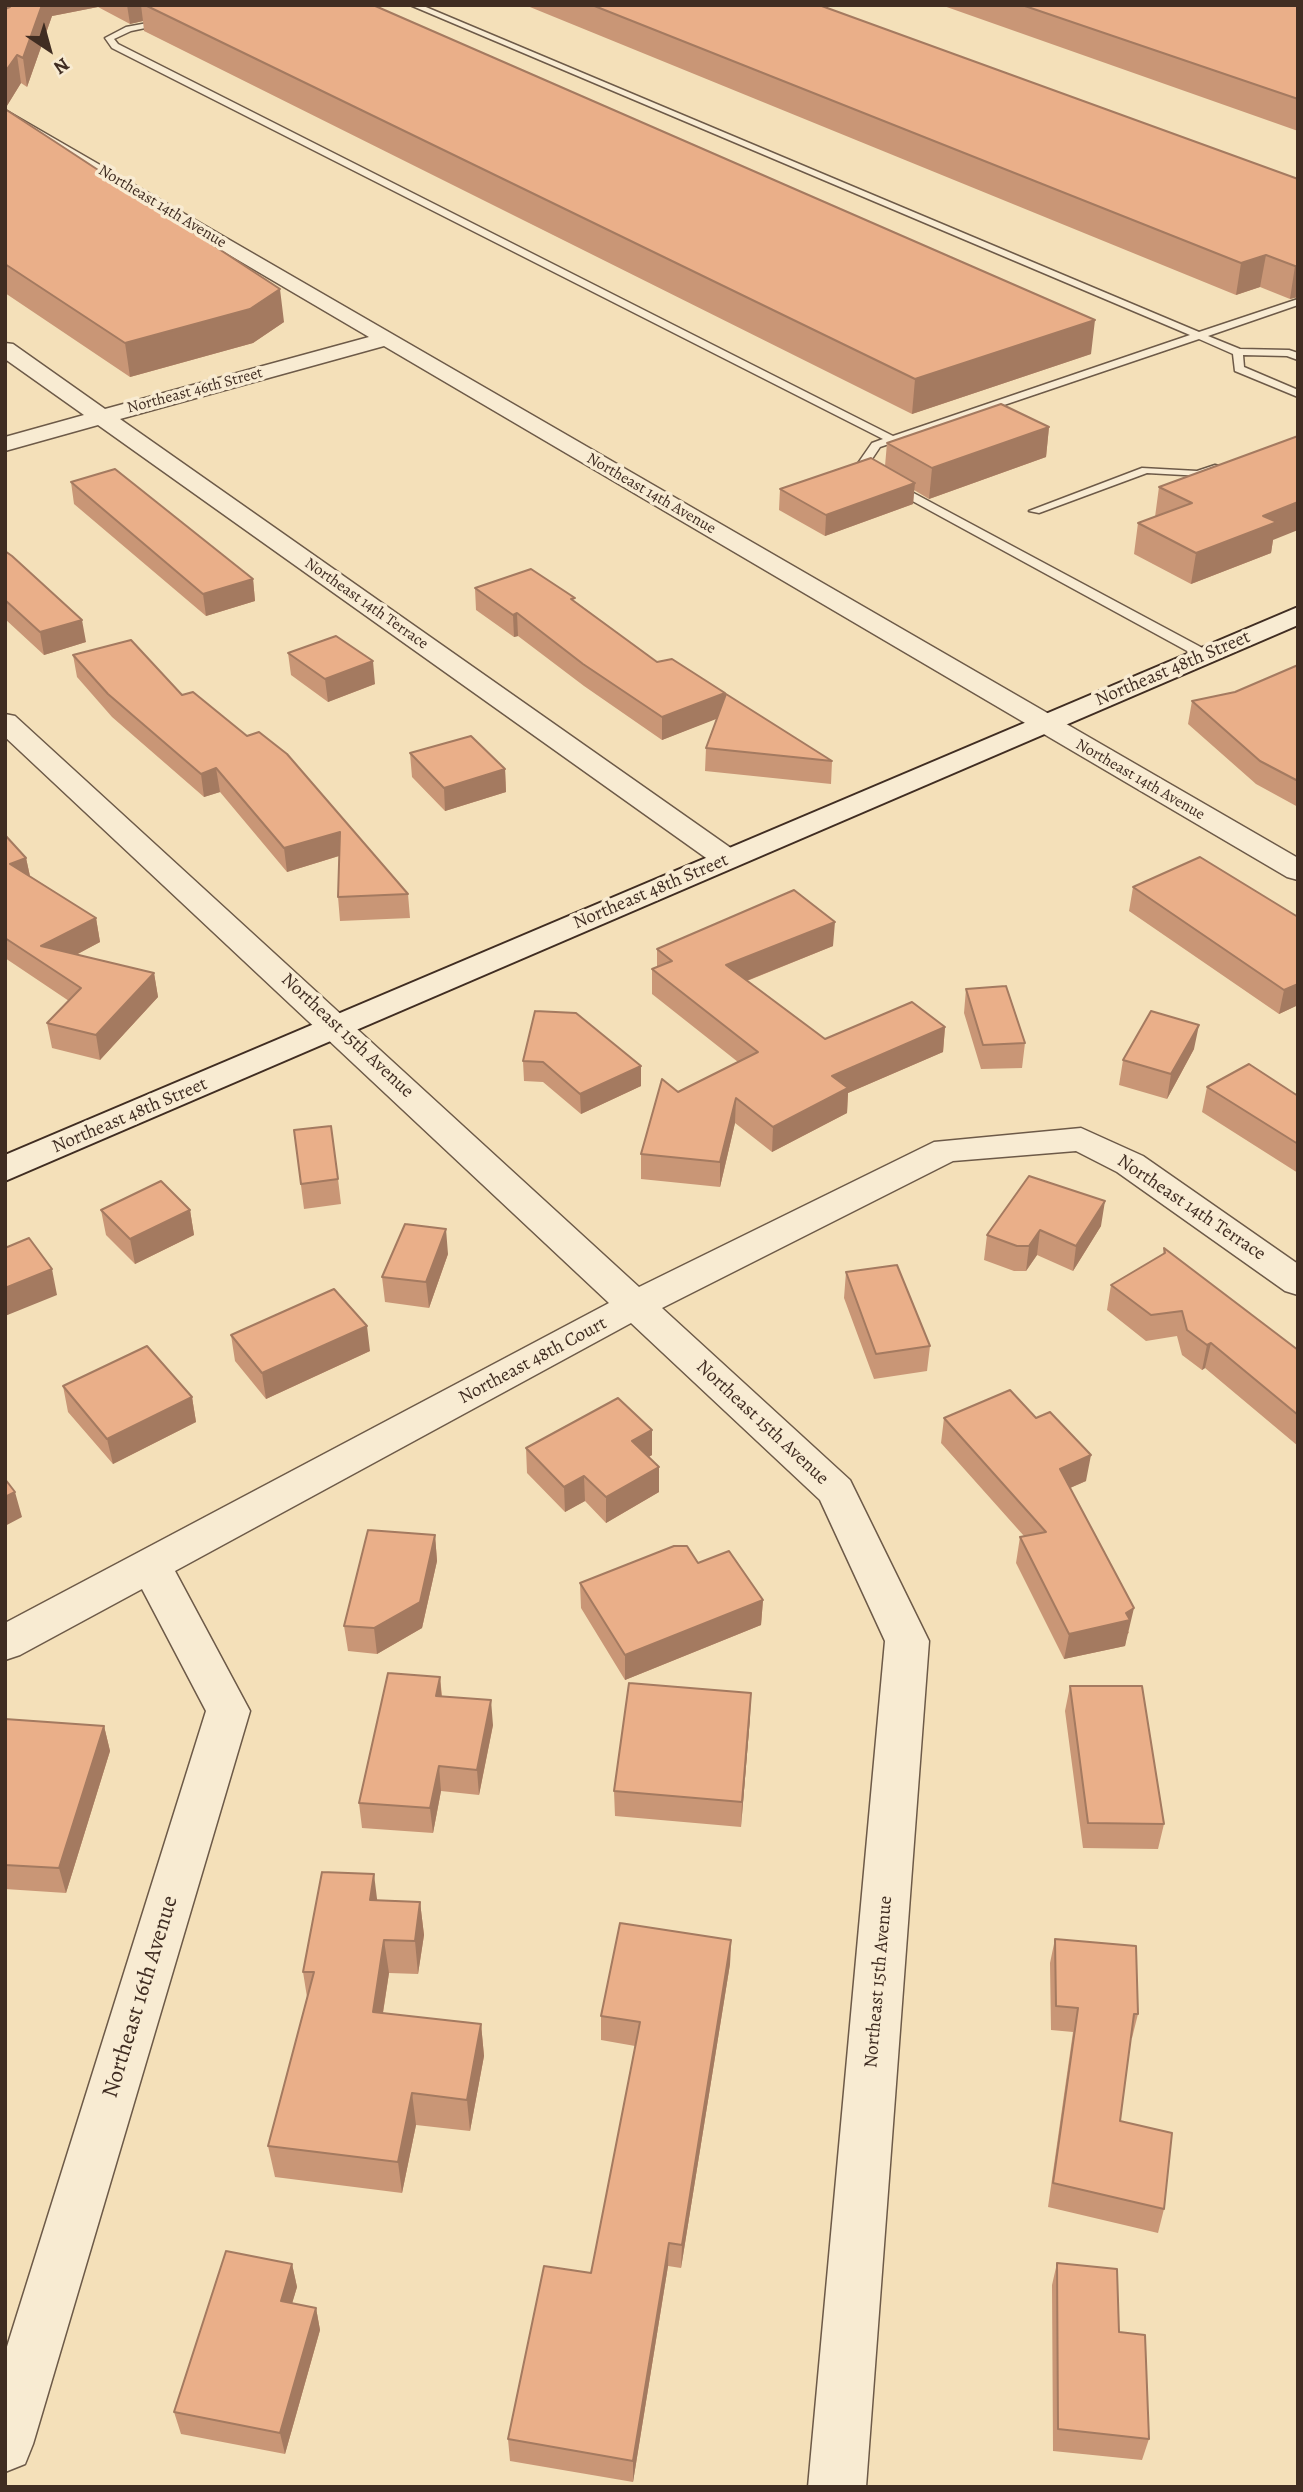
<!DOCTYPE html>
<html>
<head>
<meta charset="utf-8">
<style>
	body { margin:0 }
	#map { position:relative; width:1303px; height:2492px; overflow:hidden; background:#f4e0b9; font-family:Alegreya,serif }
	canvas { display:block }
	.frame { position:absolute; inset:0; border:7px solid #402d22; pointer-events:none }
	.north { position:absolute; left:14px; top:14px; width:70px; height:70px; -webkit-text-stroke:5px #f8ebd2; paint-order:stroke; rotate:144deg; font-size:19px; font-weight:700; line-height:28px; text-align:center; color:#402d22 }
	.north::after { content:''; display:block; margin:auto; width:24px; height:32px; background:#402d22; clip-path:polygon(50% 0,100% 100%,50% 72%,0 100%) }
</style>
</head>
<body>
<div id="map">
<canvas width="1303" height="2492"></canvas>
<div class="frame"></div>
<div class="north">N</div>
</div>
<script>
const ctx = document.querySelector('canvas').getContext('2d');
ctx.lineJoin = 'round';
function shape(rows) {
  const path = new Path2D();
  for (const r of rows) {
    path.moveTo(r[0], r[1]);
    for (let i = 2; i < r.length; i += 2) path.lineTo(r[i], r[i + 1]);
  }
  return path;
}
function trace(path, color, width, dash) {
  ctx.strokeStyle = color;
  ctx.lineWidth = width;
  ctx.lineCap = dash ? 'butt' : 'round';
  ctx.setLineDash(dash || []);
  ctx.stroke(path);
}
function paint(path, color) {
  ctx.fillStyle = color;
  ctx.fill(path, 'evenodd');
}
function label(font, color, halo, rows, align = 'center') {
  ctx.font = font + ' Alegreya,serif';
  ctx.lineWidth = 7;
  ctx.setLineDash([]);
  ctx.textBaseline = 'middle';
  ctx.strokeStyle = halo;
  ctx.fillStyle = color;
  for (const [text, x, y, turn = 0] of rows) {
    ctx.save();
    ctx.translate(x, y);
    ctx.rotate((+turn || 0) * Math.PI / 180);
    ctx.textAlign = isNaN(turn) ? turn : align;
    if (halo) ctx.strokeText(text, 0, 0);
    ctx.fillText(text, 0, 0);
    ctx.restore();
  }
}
const lane = shape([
	[410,5,421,5,1199,332,1298,299,1298,305,1208,336,1240,349,1289,350,1298,353,1298,360,1287,356,1243,355,1244,367,1298,390,1298,397,1235,371,1233,354,1199,339,880,447,868,465,893,482,1210,652,1210,658,1200,658,885,486,858,468,856,466,872,443,883,439,112,48,105,38,126,27,169,19,169,23,131,31,114,39,118,44,893,436,1190,335,410,5],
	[1215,465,1219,466,1219,470,1202,476,1147,473,1039,513,1029,511,1142,468,1197,471,1215,465]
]);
const street = shape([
	[5,110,1298,858,1298,880,1287,877,384,346,120,419,738,853,742,859,738,865,727,868,716,865,98,425,5,451,5,437,84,415,5,359,5,343,13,344,105,409,369,337,5,123,5,110],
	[5,714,15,716,639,1287,934,1142,1081,1128,1143,1156,1298,1264,1298,1295,1285,1291,1117,1172,1076,1151,953,1161,662,1308,850,1480,929,1641,866,2487,808,2487,885,1641,820,1500,631,1323,175,1571,250,1711,33,2444,25,2464,5,2472,5,2353,206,1711,142,1589,20,1655,5,1660,5,1623,609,1303,5,737,5,714]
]);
const secondary = shape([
	[1298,607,1298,625,5,1181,5,1155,1298,607]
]);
const wall = shape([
	[5,5,373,5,1091,354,912,414,144,31,143,21,130,24,98,7,52,16,27,87,21,83,5,109,284,322,253,343,130,377,5,293],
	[525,5,819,5,1298,179,1298,297,1290,299,1260,287,1236,295],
	[941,5,1298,5,1298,131],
	[1049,427,1046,457,929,499,914,490,913,504,825,536,779,510,780,489,885,466,887,443],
	[71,482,253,579,255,601,206,616,74,504],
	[1159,487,1273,540,1271,553,1191,584,1134,554,1138,523,1155,517],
	[5,551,86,642,44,655,5,619],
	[475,588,576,602,657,662,725,693,725,698,832,761,831,784,705,771,706,748,717,718,662,740,584,686,518,636,514,637,476,610],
	[288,653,375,684,328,702,291,675],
	[73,655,182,695,408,894,410,918,340,921,338,897,339,856,287,872,220,792,204,797,112,717,77,677],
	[1298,665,1298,807,1256,784,1188,724,1192,701,1235,692],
	[410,753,505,769,506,792,445,811,412,777],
	[5,835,26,858,30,876,96,918,100,942,76,955,154,973,158,997,100,1060,52,1048,47,1023,69,1001,5,958],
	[1133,887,1298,917,1298,1007,1296,1006,1279,1014,1129,911],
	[833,946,747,981,825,1039,945,1027,943,1052,848,1093,847,1113,772,1152,735,1123,720,1187,641,1179,641,1154,678,1092,738,1062,652,994,652,969,657,967,657,949],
	[966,989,1025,1043,1022,1068,981,1069,964,1013],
	[535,1011,641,1086,581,1114,543,1082,524,1081,523,1061],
	[1194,1049,1167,1099,1119,1085,1123,1060],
	[1207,1087,1298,1096,1298,1173,1202,1112],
	[294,1130,338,1179,341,1204,304,1209],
	[1029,1176,1101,1226,1073,1271,1037,1255,1026,1271,1014,1271,984,1260,987,1235],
	[101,1210,190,1210,194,1235,135,1264,106,1235],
	[1164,1248,1298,1350,1298,1446,1205,1368,1202,1370,1182,1355,1177,1336,1146,1341,1107,1310,1111,1285,1163,1255],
	[448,1254,429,1308,385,1302,382,1277],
	[846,1272,930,1346,927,1371,874,1379,844,1298],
	[231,1335,370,1351,266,1399,235,1361],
	[63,1386,192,1397,196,1422,113,1464,68,1412],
	[944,1418,1086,1481,1070,1488,1129,1633,1127,1634,1125,1646,1064,1659,1016,1563,1020,1537,1024,1536,941,1443],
	[526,1448,652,1455,649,1457,659,1492,606,1523,585,1501,565,1512,527,1473],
	[435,1535,437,1561,422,1628,377,1654,348,1651,344,1626],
	[698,1563,763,1600,761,1625,625,1680,581,1608,580,1583],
	[440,1677,442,1696,493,1725,479,1795,441,1791,433,1833,362,1828,359,1803],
	[1070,1686,1164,1824,1158,1849,1083,1848,1065,1711],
	[750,1718,741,1827,615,1816,614,1791],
	[5,1719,104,1726,110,1751,66,1893,5,1889],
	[377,1900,420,1902,424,1935,418,1974,389,1973,383,2013,481,2024,484,2056,470,2131,416,2125,402,2193,275,2177,268,2146,307,1997,303,1972],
	[1055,1939,1138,2014,1132,2038,1131,2038,1120,2121,1164,2209,1158,2233,1048,2207,1073,2032,1051,2030,1050,1963],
	[731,1940,730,1964,681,2268,668,2266,633,2482,510,2461,508,2439,591,2273,635,2046,601,2040,601,2016],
	[1057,2263,1119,2332,1149,2439,1142,2460,1053,2451,1052,2285],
	[292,2264,297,2287,292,2303,316,2308,320,2330,285,2454,181,2434,174,2412]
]);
const shadedWall = shape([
	[42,5,97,5,98,7,52,16,27,87,23,58],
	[127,5,141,5,143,21,130,24],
	[17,55,21,83,5,109,5,72],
	[1266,255,1260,287,1236,295,1241,263],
	[1295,266,1298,266,1298,297,1290,299],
	[280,289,284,322,253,343,130,377,125,343],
	[1095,320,1091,354,912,414,915,379],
	[1049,427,1046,457,929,499,932,468],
	[915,483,913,504,825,536,826,515],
	[1298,502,1298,530,1273,540,1271,553,1191,584,1196,553,1263,516],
	[253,579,255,601,206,616,203,594],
	[517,613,518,636,514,637,513,615],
	[82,620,86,642,44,655,40,632],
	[373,661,375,684,328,702,325,679],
	[725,693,724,716,662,740,662,717],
	[216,768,220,792,204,797,201,774],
	[505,769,506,792,445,811,444,788],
	[340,832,342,855,287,872,284,848],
	[26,858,31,881,10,864],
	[96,918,100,942,51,968,41,946],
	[835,922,833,946,726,989,726,965],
	[154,973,158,997,100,1060,96,1035],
	[1298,984,1298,998,1296,1006,1279,1014,1284,990],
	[1199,1025,1194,1049,1167,1099,1171,1074],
	[945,1027,943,1052,848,1093,847,1113,772,1152,773,1127,832,1076],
	[641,1066,641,1086,581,1114,580,1094],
	[736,1098,735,1123,720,1187,720,1162],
	[1105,1201,1101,1226,1073,1271,1076,1246],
	[190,1210,194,1235,135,1264,130,1239],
	[446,1229,448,1254,429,1308,426,1282],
	[1040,1230,1037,1255,1026,1271,1029,1246],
	[52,1269,57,1295,5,1316,5,1288],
	[367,1326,370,1351,266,1399,262,1373],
	[1211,1343,1205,1368,1202,1370,1207,1345],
	[192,1397,196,1422,113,1464,107,1439],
	[652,1430,652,1455,632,1466,632,1441],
	[1091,1455,1086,1481,1056,1494,1060,1469],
	[659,1467,659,1492,606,1523,606,1497],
	[584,1476,585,1501,565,1512,564,1487],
	[15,1492,22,1517,5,1526,5,1497],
	[435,1535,437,1561,422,1628,377,1654,374,1628],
	[763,1600,761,1625,625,1680,625,1655],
	[1134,1608,1125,1646,1064,1659,1069,1634,1126,1613],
	[440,1677,442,1703,436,1696],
	[751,1693,750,1718,741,1827,742,1802],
	[491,1700,493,1725,479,1795,477,1770],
	[104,1726,110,1751,66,1893,59,1868],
	[439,1766,441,1791,433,1833,430,1808],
	[374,1874,378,1907,370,1900],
	[420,1902,424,1935,418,1974,415,1941],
	[384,1940,389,1973,378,2044,373,2012],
	[731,1940,730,1964,681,2268,682,2245],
	[481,2024,484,2056,470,2131,467,2100],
	[412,2093,416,2125,402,2193,398,2162],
	[669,2243,668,2266,633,2482,633,2461],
	[292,2264,297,2287,286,2324,281,2301],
	[316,2308,320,2330,285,2454,280,2433]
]);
const building = shape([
	[10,5,42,5,23,58,17,55,5,72,5,9,10,7,10,5],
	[145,5,373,5,1095,320,915,379,145,5],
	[592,5,819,5,1298,179,1298,266,1295,266,1266,255,1241,263,592,5],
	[1022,5,1298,5,1298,99,1022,5],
	[5,109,280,289,250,309,125,343,5,264,5,109],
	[1001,404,1049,427,932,468,887,443,1001,404],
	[1298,436,1298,502,1263,516,1277,522,1196,553,1138,523,1192,503,1159,487,1298,436],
	[871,458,915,483,826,515,780,489,871,458],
	[115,469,253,579,203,594,71,482,115,469],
	[5,551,12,556,82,620,40,632,5,600,5,551],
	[531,569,575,598,571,599,657,662,672,659,725,693,662,717,583,664,517,613,513,615,475,588,531,569],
	[336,636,373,661,325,679,288,653,336,636],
	[131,640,182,695,193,692,247,736,259,732,287,754,408,894,338,897,340,832,284,848,216,768,201,774,108,694,73,655,131,640],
	[1298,665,1298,781,1260,761,1192,701,1235,692,1298,665],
	[726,694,832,761,706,748,726,694],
	[471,736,505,769,444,788,410,753,471,736],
	[5,835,26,858,10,864,96,918,41,946,154,973,96,1035,47,1023,81,988,5,938,5,835],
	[1200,857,1298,917,1298,984,1284,990,1133,887,1200,857],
	[794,890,835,922,726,965,825,1039,912,1002,945,1027,832,1076,848,1088,773,1127,736,1098,720,1162,641,1154,662,1079,678,1092,758,1052,652,969,672,961,657,949,794,890],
	[1006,986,1025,1043,983,1045,966,989,1006,986],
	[535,1011,576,1013,641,1066,580,1094,543,1062,523,1061,535,1011],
	[1151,1011,1199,1025,1171,1074,1123,1060,1151,1011],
	[1249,1064,1298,1096,1298,1144,1207,1087,1249,1064],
	[331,1126,338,1179,301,1184,294,1130,331,1126],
	[1029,1176,1105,1201,1076,1246,1040,1230,1029,1246,1017,1246,987,1235,1029,1176],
	[161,1181,190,1210,130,1239,101,1210,161,1181],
	[405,1224,446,1229,426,1282,382,1277,405,1224],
	[29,1238,52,1269,5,1288,5,1248,29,1238],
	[1164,1248,1298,1350,1298,1415,1211,1343,1207,1345,1187,1330,1182,1311,1151,1315,1111,1285,1165,1253,1164,1248],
	[897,1265,930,1346,876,1354,846,1272,897,1265],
	[334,1289,367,1326,262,1373,231,1335,334,1289],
	[147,1346,192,1397,107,1439,63,1386,147,1346],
	[1010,1390,1036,1418,1050,1412,1091,1455,1060,1469,1134,1608,1126,1613,1130,1620,1069,1634,1020,1537,1046,1532,944,1418,1010,1390],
	[618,1398,652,1430,632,1441,659,1467,606,1497,584,1476,564,1487,526,1448,618,1398],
	[5,1479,15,1492,5,1497,5,1479],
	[368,1530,435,1535,420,1602,374,1628,344,1626,368,1530],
	[674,1546,687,1546,698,1563,729,1551,763,1600,625,1655,580,1583,674,1546],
	[388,1673,440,1677,436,1696,491,1700,477,1770,439,1766,430,1808,359,1803,388,1673],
	[629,1683,751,1693,742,1802,614,1791,629,1683],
	[1070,1686,1142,1686,1164,1824,1088,1823,1070,1686],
	[5,1719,104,1726,59,1868,5,1865,5,1719],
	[322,1872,374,1874,370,1900,420,1902,415,1941,384,1940,373,2012,481,2024,467,2100,412,2093,398,2162,268,2146,314,1972,303,1972,322,1872],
	[620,1923,731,1940,682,2245,669,2243,633,2461,508,2439,544,2266,591,2273,640,2022,601,2016,620,1923],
	[1055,1939,1136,1946,1138,2014,1134,2014,1120,2121,1172,2133,1164,2209,1053,2183,1078,2008,1056,2006,1055,1939],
	[226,2251,292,2264,281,2301,316,2308,280,2433,174,2412,226,2251],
	[1057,2263,1117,2269,1119,2332,1145,2335,1149,2439,1058,2429,1057,2263]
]);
const farStreetnames = [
	["Northeast 14th Avenue",162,207,31],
	["Northeast 46th Street",195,391,-15],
	["Northeast 14th Avenue",651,494,30],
	["Northeast 14th Terrace",366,604,35],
	["Northeast 14th Avenue",1140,780,30]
];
const streetNames = [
	["Northeast 48th Street",1173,669,-23],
	["Northeast 48th Street",651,892,-23],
	["Northeast 15th Avenue",347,1036,43],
	["Northeast 48th Street",130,1116,-23],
	["Northeast 14th Terrace",1191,1208,34],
	["Northeast 48th Court",533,1361,-28],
	["Northeast 15th Avenue",762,1423,43],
	["Northeast 15th Avenue",879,1982,-85]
];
const nearStreetnames = [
	["Northeast 16th Avenue",141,1997,-73]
];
trace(lane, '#6d5a48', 3);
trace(street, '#6d5a48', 3);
trace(secondary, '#402d22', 4);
paint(lane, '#f8ebd2');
paint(street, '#f8ebd2');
paint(secondary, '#f8ebd2');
paint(wall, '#c99676');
paint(shadedWall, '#a47a60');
paint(building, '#eaaf89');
trace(building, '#a47a60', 2);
label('16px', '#402d22', '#f8ebd2', farStreetnames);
label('19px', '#402d22', '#f8ebd2', streetNames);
label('23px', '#402d22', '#f8ebd2', nearStreetnames);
</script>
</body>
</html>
